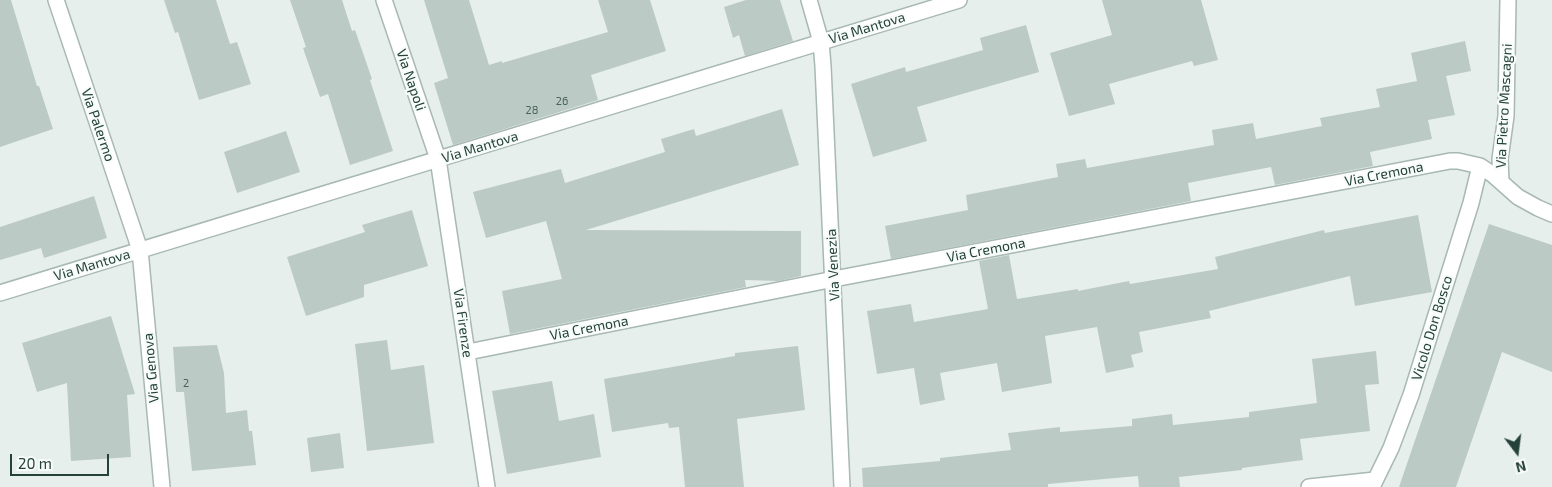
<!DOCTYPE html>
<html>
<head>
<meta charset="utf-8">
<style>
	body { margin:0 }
	#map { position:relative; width:1552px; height:487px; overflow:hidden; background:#e6efeb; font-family:"Exo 2",sans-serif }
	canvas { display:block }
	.north { position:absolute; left:1492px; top:427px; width:50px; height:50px; -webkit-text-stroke:4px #f7fbf9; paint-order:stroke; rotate:165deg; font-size:14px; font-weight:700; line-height:20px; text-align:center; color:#24423a }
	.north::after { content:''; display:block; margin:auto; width:18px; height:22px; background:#24423a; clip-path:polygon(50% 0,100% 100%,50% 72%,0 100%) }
	.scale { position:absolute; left:10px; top:454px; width:99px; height:22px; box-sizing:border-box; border:2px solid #24423a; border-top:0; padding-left:6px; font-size:15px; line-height:18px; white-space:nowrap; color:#24423a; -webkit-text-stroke:4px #f7fbf9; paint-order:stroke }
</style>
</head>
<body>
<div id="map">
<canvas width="1552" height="487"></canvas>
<div class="north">N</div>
<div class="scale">20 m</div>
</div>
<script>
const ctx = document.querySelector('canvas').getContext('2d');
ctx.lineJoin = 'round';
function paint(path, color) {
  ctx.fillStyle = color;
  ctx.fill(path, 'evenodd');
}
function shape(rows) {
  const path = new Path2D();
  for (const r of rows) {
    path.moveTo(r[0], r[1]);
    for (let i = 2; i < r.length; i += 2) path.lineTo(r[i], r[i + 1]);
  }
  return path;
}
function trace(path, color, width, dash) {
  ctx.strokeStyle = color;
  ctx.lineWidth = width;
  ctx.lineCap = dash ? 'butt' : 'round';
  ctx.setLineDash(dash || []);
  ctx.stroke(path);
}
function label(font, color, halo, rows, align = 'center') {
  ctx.font = font + ' "Exo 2",sans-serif';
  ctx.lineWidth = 4.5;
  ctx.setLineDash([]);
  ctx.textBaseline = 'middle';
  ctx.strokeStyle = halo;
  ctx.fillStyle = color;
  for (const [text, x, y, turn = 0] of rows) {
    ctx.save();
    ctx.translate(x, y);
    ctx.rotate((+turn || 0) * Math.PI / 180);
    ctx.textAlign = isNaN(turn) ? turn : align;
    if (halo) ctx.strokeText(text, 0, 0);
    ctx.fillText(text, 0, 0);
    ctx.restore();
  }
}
const building = shape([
	[0,0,11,0,37,86,39,86,53,129,0,147],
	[164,0,216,0,230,44,237,42,251,84,199,100,178,32,175,33],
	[290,0,342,0,352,31,355,30,372,79,370,80,393,151,350,165,328,94,320,97,303,48,306,47],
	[424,0,469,0,489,65,502,61,502,63,608,32,598,0,650,0,666,51,591,75,598,100,453,145,434,83,448,78],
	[746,0,780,0,793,41,745,56,739,35,733,38,724,7],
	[1102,0,1201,0,1218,60,1194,66,1192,61,1109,84,1115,104,1069,116,1050,53,1112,35],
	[1026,25,1039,72,917,107,927,141,873,157,851,84,905,67,906,72,983,50,980,38],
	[1465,41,1471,71,1446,76,1455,115,1428,120,1432,139,1370,152,1373,166,1275,185,1271,167,1188,183,1191,201,891,259,885,226,968,210,966,195,1058,177,1056,164,1085,159,1087,168,1214,145,1212,130,1253,123,1256,139,1322,126,1320,118,1380,107,1376,89,1417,81,1411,53],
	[782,109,799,165,586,230,801,231,801,276,778,281,745,280,746,287,510,334,502,291,562,279,546,221,486,238,473,192,561,169,565,183,665,152,661,139,694,129,696,136],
	[286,131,300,172,237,193,224,152],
	[94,196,107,238,44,258,41,248,0,260,0,227],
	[412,210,428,266,364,285,364,297,306,316,287,257,365,232,362,225],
	[1418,215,1432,292,1355,306,1350,276,1209,311,1211,318,1139,332,1143,352,1131,355,1134,367,1106,373,1097,327,1045,336,1052,383,1002,392,997,363,940,373,945,400,920,405,914,368,877,374,867,311,911,304,914,322,988,309,979,261,1009,255,1017,299,1078,289,1078,291,1129,281,1130,284,1218,269,1215,257,1324,230,1325,233],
	[1489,224,1552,245,1552,372,1502,352,1456,487,1399,487],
	[111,316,135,394,127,395,131,457,71,461,67,383,37,392,22,343],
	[387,340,391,370,424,365,434,443,367,451,355,344],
	[217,345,224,373,226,413,247,410,249,431,252,431,256,465,192,471,184,392,176,392,173,347],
	[798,346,805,410,737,419,744,487,685,487,679,427,669,428,668,423,612,432,604,379,735,356,735,353],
	[1376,351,1379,384,1365,385,1370,431,1300,439,1303,460,1242,468,1242,470,1179,477,1180,487,1139,487,1138,476,1048,484,1048,487,863,487,862,468,940,461,940,458,1011,450,1008,433,1060,427,1060,432,1132,426,1132,419,1172,414,1173,425,1249,417,1249,412,1317,403,1312,359],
	[552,381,559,421,594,414,601,457,507,474,492,391],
	[340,433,344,468,311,472,307,438]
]);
const street = shape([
	[56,0,140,250,162,487],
	[384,0,438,159,487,487],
	[809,0,821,42,823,66,842,487],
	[1501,182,1500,159,1506,116,1508,0],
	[0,293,959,0],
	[468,352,834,279,1450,161,1458,161,1480,166,1492,174,1518,197,1538,208,1552,214],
	[1309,487,1375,480],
	[1372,487,1391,448,1411,395,1471,203,1480,166]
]);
const numberNames = [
	["26",562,101],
	["28",532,110],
	["2",186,383]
];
const streetNames = [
	["Via Mantova",867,28,-17],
	["Via Napoli",411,80,71],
	["Via Pietro Mascagni",1504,106,-87],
	["Via Palermo",98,125,71],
	["Via Mantova",480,147,-17],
	["Via Cremona",1384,174,-11],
	["Via Cremona",986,250,-11],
	["Via Mantova",92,265,-17],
	["Via Venezia",833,265,-93],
	["Via Firenze",463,323,82],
	["Via Cremona",589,328,-11],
	["Vicolo Don Bosco",1432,328,-73],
	["Via Genova",151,368,-95]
];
paint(building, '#bbcac4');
trace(street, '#a8b8b2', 18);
trace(street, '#fff', 15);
label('11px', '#4a645c', null, numberNames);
label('14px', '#24423a', '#f7fbf9', streetNames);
</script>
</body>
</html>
